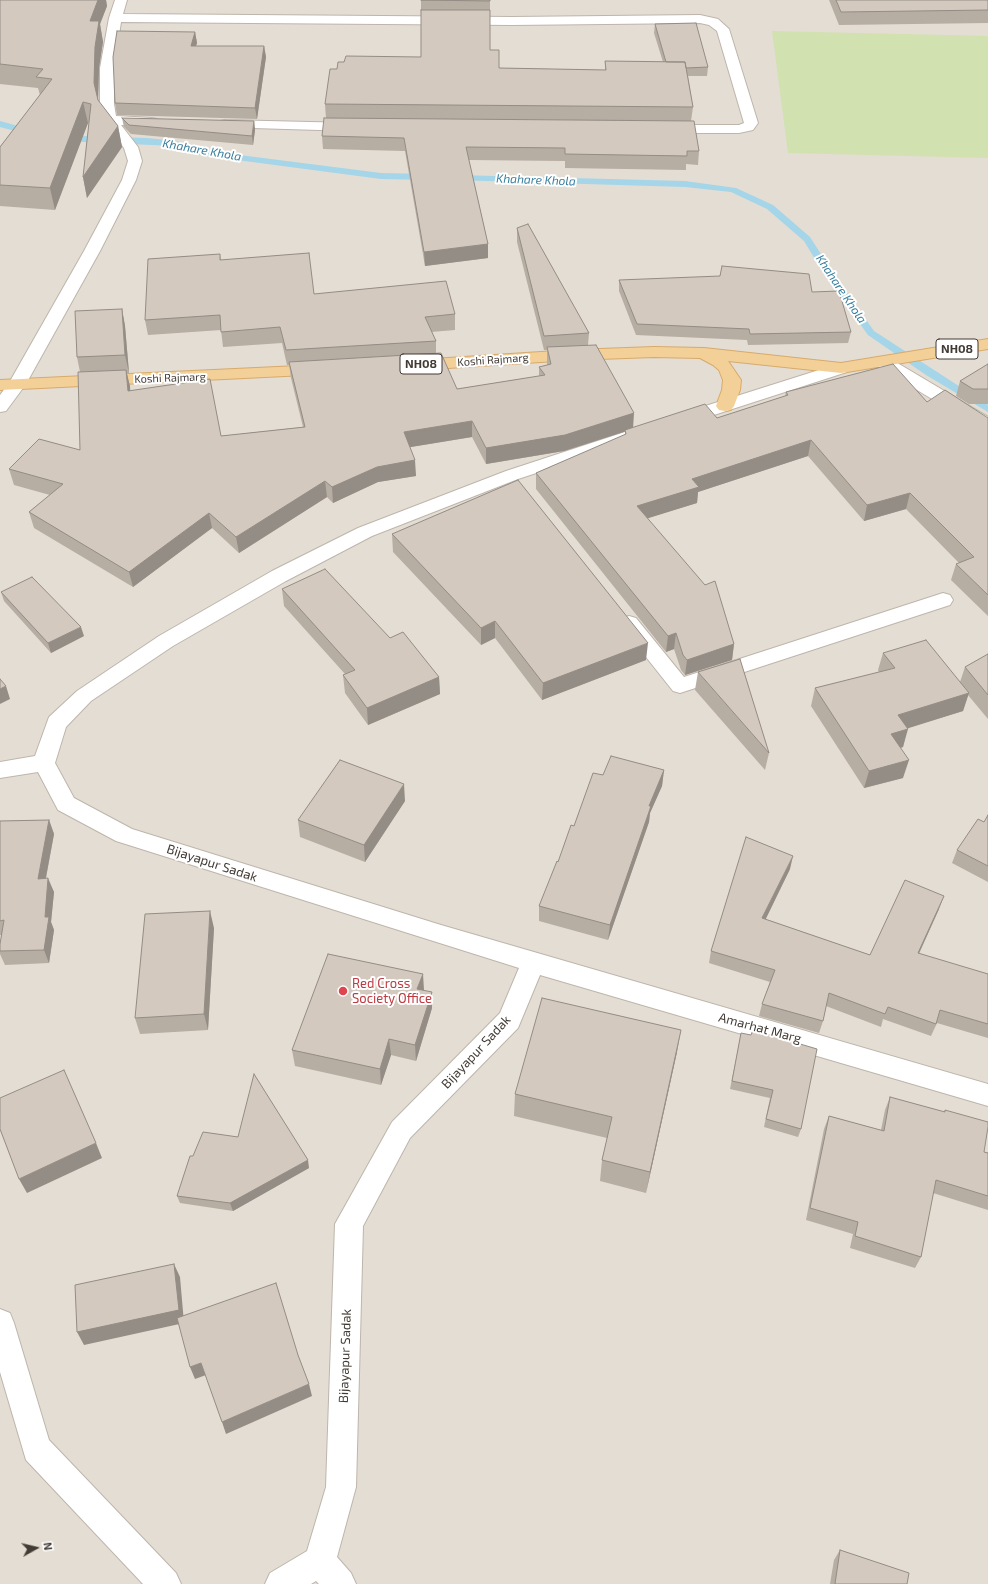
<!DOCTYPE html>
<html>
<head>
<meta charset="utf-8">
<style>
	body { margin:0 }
	#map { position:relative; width:988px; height:1584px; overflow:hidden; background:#f0ebe4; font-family:"Exo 2",sans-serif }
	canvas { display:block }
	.north { position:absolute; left:16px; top:1528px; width:40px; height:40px; -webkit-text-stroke:3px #fff; paint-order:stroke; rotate:82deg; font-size:11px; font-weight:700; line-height:16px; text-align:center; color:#423b35 }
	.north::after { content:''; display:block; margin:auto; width:14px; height:18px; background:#423b35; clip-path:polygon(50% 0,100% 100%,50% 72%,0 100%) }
</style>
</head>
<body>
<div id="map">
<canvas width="988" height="1584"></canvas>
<div class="north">N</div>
</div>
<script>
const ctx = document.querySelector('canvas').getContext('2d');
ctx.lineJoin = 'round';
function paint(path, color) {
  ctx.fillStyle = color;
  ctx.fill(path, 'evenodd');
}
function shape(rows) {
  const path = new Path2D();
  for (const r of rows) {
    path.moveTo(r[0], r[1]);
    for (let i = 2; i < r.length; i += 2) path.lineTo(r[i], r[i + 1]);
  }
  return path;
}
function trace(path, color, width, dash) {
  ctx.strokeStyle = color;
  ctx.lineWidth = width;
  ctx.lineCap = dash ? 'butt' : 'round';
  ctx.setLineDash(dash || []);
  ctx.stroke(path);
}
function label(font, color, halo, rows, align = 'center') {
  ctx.font = font + ' "Exo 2",sans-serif';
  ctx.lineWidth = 4;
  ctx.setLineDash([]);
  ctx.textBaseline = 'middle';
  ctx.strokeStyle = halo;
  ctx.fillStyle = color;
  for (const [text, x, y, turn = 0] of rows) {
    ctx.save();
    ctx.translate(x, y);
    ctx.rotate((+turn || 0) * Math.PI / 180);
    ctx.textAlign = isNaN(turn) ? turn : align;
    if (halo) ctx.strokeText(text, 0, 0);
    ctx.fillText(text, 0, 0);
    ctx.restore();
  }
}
const residential = shape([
	[0,0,988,0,988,1584,0,1584]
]);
const green = shape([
	[772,31,988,36,988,158,788,153]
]);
const stream = shape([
	[0,121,33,130,34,132,30,135,0,127,0,121],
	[64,133,83,136,147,138,176,141,200,150,381,173,427,174,431,177,427,180,381,179,199,155,175,146,83,142,61,138,61,134,64,133],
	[457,175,685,181,736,188,773,205,810,237,835,276,874,331,988,405,988,412,926,375,868,335,826,277,804,241,767,209,731,192,685,187,454,180,454,176,457,175]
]);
const minor = shape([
	[115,0,127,0,123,14,512,17,700,15,718,19,729,29,758,123,753,130,739,133,665,133,660,132,658,129,660,126,665,125,739,125,744,123,717,31,709,25,700,23,512,25,121,22,114,68,114,104,116,116,152,118,157,119,159,122,157,125,152,126,121,125,138,147,142,161,136,180,100,251,26,384,6,411,0,412,0,395,9,383,84,251,122,180,128,161,124,148,103,120,100,104,100,68,109,18,115,0],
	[225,120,352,123,357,124,359,127,357,130,352,131,220,127,218,124,220,121,225,120],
	[883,357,889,358,988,417,988,430,982,429,877,366,875,362,877,358,883,357],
	[841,363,847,364,849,368,847,372,689,423,683,424,677,423,674,419,677,415,841,363],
	[625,432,631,434,634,438,631,442,518,479,372,536,286,581,173,646,91,701,66,727,55,763,74,798,132,829,441,925,988,1084,988,1106,540,975,518,1028,410,1138,363,1226,356,1487,337,1557,351,1573,356,1584,319,1584,316,1581,311,1584,265,1584,270,1573,307,1551,326,1487,335,1224,392,1122,500,1013,519,968,116,841,58,810,38,772,0,778,0,762,35,756,49,717,77,691,159,636,272,571,358,528,506,471,625,432],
	[943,593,950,595,953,600,950,605,680,693,673,691,619,623,622,618,629,616,636,618,684,677,943,593],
	[0,1309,10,1313,14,1323,49,1440,176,1573,181,1584,143,1584,26,1460,0,1372,0,1309]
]);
const major = shape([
	[988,339,988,349,841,373,728,361,741,380,740,390,734,406,731,410,725,411,719,410,716,406,722,390,723,380,719,370,713,365,700,358,654,357,572,360,417,370,411,369,409,365,411,361,417,360,572,350,654,347,704,348,841,363,988,339],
	[320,365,326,366,329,370,326,374,0,390,0,380,320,365]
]);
const wall = shape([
	[0,0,106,0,107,6,100,24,103,42,99,68,98,101,118,126,122,147,87,198,83,177,89,123,88,123,55,210,0,206,0,147,40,95,38,88,0,84],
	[421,0,490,0,490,50,499,68,605,70,605,61,663,62,654,33,655,24,708,67,707,76,688,76,693,107,691,121,699,151,698,165,686,164,686,170,565,168,565,161,469,160,488,244,488,258,425,266,405,151,323,149,322,136,326,119,325,104,337,69,344,62,421,57],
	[829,0,988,0,988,23,839,25],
	[195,32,197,43,196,46,264,46,266,57,257,119,117,115,115,103],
	[122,118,254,121,255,130,253,145,131,134,124,127],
	[517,228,589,333,588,345,633,428,717,418,785,396,786,392,927,402,988,418,988,616,951,580,956,564,959,563,906,509,864,521,808,456,698,492,697,503,647,518,734,644,732,660,685,675,681,670,674,649,666,652,536,489,536,473,625,435,625,431,564,451,486,464,472,437,410,447,416,476,378,482,333,503,327,497,239,553,212,528,133,587,34,528,29,512,50,495,14,485,9,469,80,450,80,372,77,357,122,309,125,326,129,373,127,373,130,390,221,436,303,427,291,378,289,365,287,365,282,343,223,347,221,330,148,335,145,320,220,254,221,260,314,294,455,314,455,330,431,332,436,341,436,354,457,389,539,376,539,367,547,365,547,350,544,350,517,242],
	[619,280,812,292,851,332,848,343,748,345,747,340,636,335,619,291],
	[988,364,988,404,969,404,956,396,960,381],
	[392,534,646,660,542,700,495,638,481,645,393,552],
	[282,589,390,638,439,677,440,694,368,725,345,693,343,675,345,674,284,606],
	[1,592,84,636,51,653,4,601],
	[883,653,960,682,965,667,988,654,988,719,968,695,963,711,907,728,903,747,900,748,903,778,864,788,811,706,815,688,879,672,878,670],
	[698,672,769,753,765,770,695,690],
	[664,770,662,786,650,813,649,822,608,940,539,921,539,906,574,826,603,775],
	[405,801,365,862,300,837,298,820],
	[988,815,988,882,952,863,957,850,984,822],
	[49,820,54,834,46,878,54,892,51,922,54,930,49,963,5,965,0,954,0,944,2,935,0,935,0,821],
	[790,869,765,919,870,955,939,909,919,954,988,974,988,1038,937,1023,931,1036,883,1019,881,1027,826,1006,823,1021,819,1033,759,1016,762,1004,770,982,709,963,711,951],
	[214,928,208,1030,140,1034,135,1018],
	[424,990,432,1008,416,1061,391,1055,381,1085,295,1066,292,1050],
	[741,1033,801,1129,798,1137,764,1127,770,1098,730,1089],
	[677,1052,646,1193,600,1181,602,1160,607,1138,514,1116,515,1094],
	[890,1097,944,1112,945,1110,984,1152,988,1153,988,1210,933,1193,921,1257,915,1268,850,1248,853,1234,806,1220,824,1129,829,1116,881,1130,885,1110],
	[193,1156,309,1168,233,1211,180,1203,177,1196],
	[840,1550,907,1584,830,1584,834,1560]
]);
const shadedWall = shape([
	[98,0,106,0,107,6,100,24,103,42,99,68,98,104,94,83,90,21],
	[195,32,197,43,192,57,191,46],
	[264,46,266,57,257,119,255,108],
	[83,102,88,123,55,210,50,188],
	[254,121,255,130,253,145,252,136],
	[118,126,122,147,87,198,83,177],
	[488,244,488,258,425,266,424,252],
	[122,309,125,326,129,373,125,355],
	[126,370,130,386,131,406,128,391],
	[634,413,633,429,564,451,486,464,486,448],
	[472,421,472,437,405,448,404,432],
	[811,440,808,456,698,492,697,503,636,522,637,506,692,479],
	[415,460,416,476,378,482,333,503,332,487,377,467],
	[325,481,327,497,239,553,236,537],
	[910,493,906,509,864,521,867,505],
	[209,513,212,528,133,587,129,572],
	[495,621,495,638,481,645,481,628],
	[81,627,84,636,51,653,48,643],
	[676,633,674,649,666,652,668,636],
	[648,643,646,660,542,700,543,683],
	[734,644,732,660,685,675,687,660],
	[439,677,440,694,368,725,367,708],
	[6,686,10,699,0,704,0,689],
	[969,693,963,711,893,733,898,715],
	[908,729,903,747,886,752,891,734],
	[909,760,903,778,864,788,869,771],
	[664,770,662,786,650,813,649,822,608,940,610,925,649,806],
	[404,784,405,801,365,862,364,845],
	[49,820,54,834,43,893,38,879],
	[793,856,790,869,760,931,762,918],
	[48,878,54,892,51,922,54,930,49,963,44,950,45,917],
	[944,896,939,909,913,966,918,953],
	[210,911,214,928,208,1030,204,1014],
	[423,974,424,990,418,1005,417,989],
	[432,992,432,1008,416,1061,415,1045],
	[681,1030,677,1052,646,1193,650,1172],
	[389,1039,391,1055,381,1085,380,1069],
	[96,1143,102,1158,27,1193,19,1179],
	[308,1160,309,1168,233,1211,230,1203],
	[174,1264,180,1277,184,1323,84,1345,77,1332],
	[201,1363,206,1375,195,1379,190,1367],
	[309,1384,312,1396,226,1434,222,1422]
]);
const building = shape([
	[0,0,98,0,90,21,99,21,95,47,94,83,98,100,118,126,83,177,91,104,83,102,50,188,0,185,0,147,52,79,36,77,43,69,0,64,0,0],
	[421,0,490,0,490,1,421,0],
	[836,0,988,0,988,10,841,12,836,0],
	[421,10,490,10,490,50,499,50,499,68,606,70,605,61,685,62,693,107,325,104,330,69,337,69,338,62,344,62,346,56,421,57,421,10],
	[696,23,708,67,686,68,685,62,666,62,655,24,696,23],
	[117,31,195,32,191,46,264,46,255,108,115,103,113,57,117,31],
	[122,118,254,121,252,136,129,125,122,118],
	[324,118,694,121,699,151,687,151,687,156,565,154,565,148,466,147,488,244,424,252,404,138,322,136,324,118],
	[528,224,589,333,544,336,517,228,528,224],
	[309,253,314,294,446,281,455,314,425,317,436,341,286,350,280,327,221,332,220,315,145,320,148,259,220,254,220,260,309,253],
	[722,266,809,274,812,292,839,291,851,332,750,334,749,329,637,324,619,280,720,276,722,266],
	[122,309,125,355,77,357,75,311,122,309],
	[596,345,634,413,565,435,486,448,472,421,404,432,415,460,377,467,332,487,325,481,236,537,209,513,129,572,29,512,63,484,9,469,39,439,80,450,78,372,126,370,128,391,210,379,221,436,305,427,289,362,441,353,457,389,545,375,539,367,551,364,547,347,596,345],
	[893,364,927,402,945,390,988,418,988,595,956,564,974,557,910,493,867,505,811,440,692,479,699,487,637,506,705,585,715,581,734,644,687,660,683,655,676,633,668,636,536,473,626,434,625,430,705,404,717,418,788,395,786,392,893,364],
	[988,364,988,389,973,389,960,381,988,364],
	[518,480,648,643,543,683,495,621,481,628,392,534,518,480],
	[325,569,390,638,403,632,439,677,367,708,343,675,355,670,282,589,325,569],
	[32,577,81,627,48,643,1,592,32,577],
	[926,640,969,693,898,715,908,729,891,734,909,760,869,771,815,688,895,668,883,653,926,640],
	[988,654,988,695,965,667,988,654],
	[740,659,769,753,698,672,740,659],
	[0,679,6,686,0,689,0,679],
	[611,756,664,770,649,806,651,806,610,925,539,906,557,861,558,862,571,825,574,826,593,773,603,775,611,756],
	[340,760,404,784,364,845,298,820,340,760],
	[988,815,988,866,957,850,978,819,984,822,988,815],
	[49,820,38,879,48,878,45,917,49,917,44,950,0,951,0,944,4,920,0,921,0,821,49,820],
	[746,837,793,856,762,918,870,955,905,880,944,896,918,953,988,974,988,1024,940,1010,936,1024,888,1007,885,1014,829,993,823,1021,762,1004,775,970,711,951,746,837],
	[210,911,204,1014,135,1018,145,914,210,911],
	[328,954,423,974,417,989,432,992,415,1045,389,1039,380,1069,292,1050,328,954],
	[542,998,681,1030,650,1172,602,1160,612,1117,515,1094,542,998],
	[753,1030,817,1049,801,1129,766,1119,773,1090,732,1081,741,1033,751,1035,753,1030],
	[64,1070,96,1143,19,1179,0,1129,0,1098,64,1070],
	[254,1074,308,1160,230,1203,177,1196,190,1156,193,1156,203,1132,238,1137,254,1074],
	[890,1097,945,1112,945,1110,988,1122,988,1127,984,1152,988,1153,988,1196,936,1180,921,1257,855,1236,858,1222,810,1208,829,1116,884,1131,890,1097],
	[174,1264,179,1310,77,1332,75,1285,174,1264],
	[276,1283,298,1355,309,1384,222,1422,201,1363,190,1367,177,1318,276,1283],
	[840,1550,909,1573,907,1584,835,1584,840,1550]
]);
const markers = [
	[343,991,5,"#e0444e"]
];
const farStreetnames = [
	["Koshi Rajmarg",493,360,-4],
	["Koshi Rajmarg",170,378,-2]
];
const farWaternames = [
	["Khahare Khola",202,150,10],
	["Khahare Khola",536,180,2],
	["Khahare Khola",841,289,56]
];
const shields = [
	[957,349,42],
	[421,364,42]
];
const shieldNames = [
	["NH08",957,349],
	["NH08",421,364]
];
const streetNames = [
	["Bijayapur Sadak",212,863,18],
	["Amarhat Marg",760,1028,15],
	["Bijayapur Sadak",476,1052,-47],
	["Bijayapur Sadak",345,1356,-88]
];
const healthNames = [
	["Red Cross",352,984],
	["Society Office",352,999]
];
paint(residential, '#e4ddd3');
paint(green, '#d1e1b0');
paint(stream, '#a5d5e8');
trace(minor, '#beb5ab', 2);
trace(major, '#d7aa6b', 2);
paint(minor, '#fff');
paint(major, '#f4d099');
paint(wall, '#b6ada3');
paint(shadedWall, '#948d85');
paint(building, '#d4c9be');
trace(building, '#948d85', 1);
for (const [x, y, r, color] of markers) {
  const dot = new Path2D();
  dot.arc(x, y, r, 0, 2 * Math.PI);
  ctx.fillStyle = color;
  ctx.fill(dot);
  trace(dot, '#fff', 1.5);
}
label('11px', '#423b35', '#fff', farStreetnames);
label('italic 12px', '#377d9c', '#fff', farWaternames);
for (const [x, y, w] of shields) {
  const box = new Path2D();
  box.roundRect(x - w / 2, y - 10, w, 20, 3);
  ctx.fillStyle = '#fff';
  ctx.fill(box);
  trace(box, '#423b35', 1);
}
label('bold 12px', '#423b35', null, shieldNames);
label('13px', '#423b35', '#fff', streetNames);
label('13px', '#be3a42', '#fff', healthNames, 'left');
</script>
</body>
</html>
